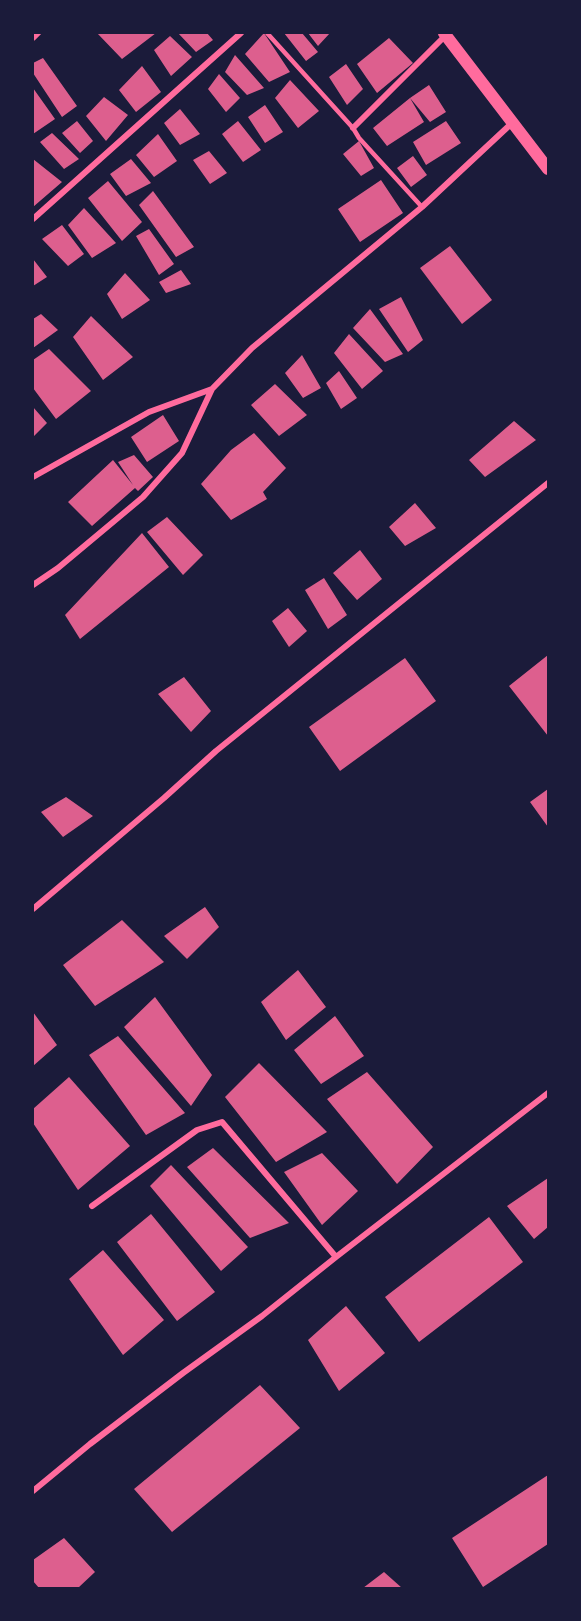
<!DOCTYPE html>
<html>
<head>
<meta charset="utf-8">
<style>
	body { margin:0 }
	#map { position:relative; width:581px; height:1621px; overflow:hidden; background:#1b1b3a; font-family:Inter,sans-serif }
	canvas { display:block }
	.frame { position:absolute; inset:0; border:34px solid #1b1b3a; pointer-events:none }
</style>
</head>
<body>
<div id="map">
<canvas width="581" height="1621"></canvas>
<div class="frame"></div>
</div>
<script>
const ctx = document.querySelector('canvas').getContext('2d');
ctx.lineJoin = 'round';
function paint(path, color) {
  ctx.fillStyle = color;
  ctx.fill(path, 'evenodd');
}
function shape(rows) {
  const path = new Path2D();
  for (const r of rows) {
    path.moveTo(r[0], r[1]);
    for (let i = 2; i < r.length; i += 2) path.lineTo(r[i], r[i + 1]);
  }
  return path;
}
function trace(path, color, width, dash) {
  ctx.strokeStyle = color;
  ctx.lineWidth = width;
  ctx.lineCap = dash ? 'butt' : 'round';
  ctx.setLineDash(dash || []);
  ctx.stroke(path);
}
const building = shape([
	[97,33,156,33,122,59],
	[178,33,207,33,213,40,196,52],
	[264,33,290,72,269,82,245,54],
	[284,33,302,33,318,52,306,61],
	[308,33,330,33,318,46],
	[170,36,192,57,171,76,154,50],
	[389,38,413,63,377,93,357,64],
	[235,55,264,88,247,95,225,72],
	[43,58,77,106,62,117,33,73,33,63],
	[346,64,363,89,347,105,329,77],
	[142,66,161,92,136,112,119,90],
	[219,74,240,98,226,112,208,89],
	[290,80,319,111,298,128,275,98],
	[429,85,446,112,430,122,410,98,424,122,387,146,373,128,410,98],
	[33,88,55,119,33,134],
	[104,97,128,115,106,141,86,116],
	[265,105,283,132,265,143,248,117],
	[180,109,200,134,180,145,164,123],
	[77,121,93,141,80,153,62,133],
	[238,121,261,150,243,162,222,134],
	[446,121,461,143,426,165,413,142],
	[52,133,79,159,64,169,40,142],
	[158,134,177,161,154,177,136,155],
	[359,141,374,168,361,176,343,154],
	[209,151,227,173,210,184,193,160],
	[413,156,427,175,411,187,397,168],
	[33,159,62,182,33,207],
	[131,159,151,183,126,196,110,174],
	[381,180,403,213,360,242,338,209],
	[108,181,142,222,122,241,88,198],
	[153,191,194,247,176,257,139,205],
	[84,208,116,243,92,258,68,225],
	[62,225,84,254,68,266,42,239],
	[149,229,174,264,159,275,136,236],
	[450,246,492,300,462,324,420,268],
	[33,259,47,277,33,286],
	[181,270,191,284,166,293,159,282],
	[125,273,150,300,122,319,107,294],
	[401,297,423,340,408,352,379,309],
	[370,309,403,354,385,362,353,328],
	[41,314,58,330,33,348,33,319],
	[91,316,133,357,103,380,73,337],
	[349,334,383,371,362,389,334,353],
	[49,349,91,391,56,419,33,388,33,360],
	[302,355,321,388,303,398,285,373],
	[339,371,357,398,341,409,326,383],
	[275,384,307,415,279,436,251,405],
	[33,407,47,423,33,437],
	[163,415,179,441,147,462,131,437],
	[514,421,536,440,485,477,469,460],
	[254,433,286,468,263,492,267,499,231,520,201,484,231,450],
	[134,455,153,477,138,491,135,488,92,526,68,502,113,460,133,485,118,462],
	[415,503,436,528,405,546,389,527],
	[167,517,203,555,183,575,147,532],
	[142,533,169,567,80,639,65,615],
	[360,550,382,579,357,600,333,573],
	[324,578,347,615,328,629,305,590],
	[288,608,307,631,289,647,272,621],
	[548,655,548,736,509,686],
	[405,658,436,701,340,771,309,727],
	[184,677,211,711,191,732,158,694],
	[548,789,548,827,530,802],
	[66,797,93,816,63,837,41,812],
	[205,907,219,927,187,959,164,936],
	[122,920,164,962,95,1006,63,965],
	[298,970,326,1007,286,1040,261,1002],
	[155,997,212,1075,191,1106,124,1027],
	[33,1012,57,1045,33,1066],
	[335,1016,364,1056,321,1084,294,1050],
	[118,1036,185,1113,146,1135,89,1055],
	[259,1063,327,1132,276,1162,225,1097],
	[367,1072,433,1147,397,1184,327,1099],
	[69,1077,130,1146,78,1190,33,1123,33,1109],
	[213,1148,289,1223,250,1238,187,1167],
	[322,1153,358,1191,322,1225,284,1172],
	[171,1165,248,1247,221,1271,150,1186],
	[548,1178,548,1227,534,1239,507,1206],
	[151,1214,215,1292,177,1321,117,1242],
	[489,1217,523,1262,419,1342,385,1297],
	[103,1250,164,1320,123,1355,69,1279],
	[346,1306,385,1353,339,1391,308,1340],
	[260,1385,300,1428,172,1532,134,1489],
	[548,1475,548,1544,483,1587,452,1538],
	[64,1538,95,1572,78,1588,39,1588,33,1581,33,1560],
	[384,1572,402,1588,363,1588]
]);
const service = shape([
	[267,33,353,128,359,138,422,207]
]);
const minor = shape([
	[33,38,38,33],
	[353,128,446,35],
	[33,219,241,33],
	[33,477,149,412,212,389,252,348,422,207,512,123],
	[33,585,58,568,143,497,182,453,212,389],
	[33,909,164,798,216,751,548,483],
	[92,1206,197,1130,222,1122,336,1257],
	[33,1491,90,1444,183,1373,262,1316,336,1257,548,1093]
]);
const secondary = shape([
	[444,33,548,169]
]);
paint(building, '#dd5f8e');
trace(service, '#ff6b9d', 4.5);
trace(minor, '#ff6b9d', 6);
trace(secondary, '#ff6b9d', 12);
</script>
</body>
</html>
